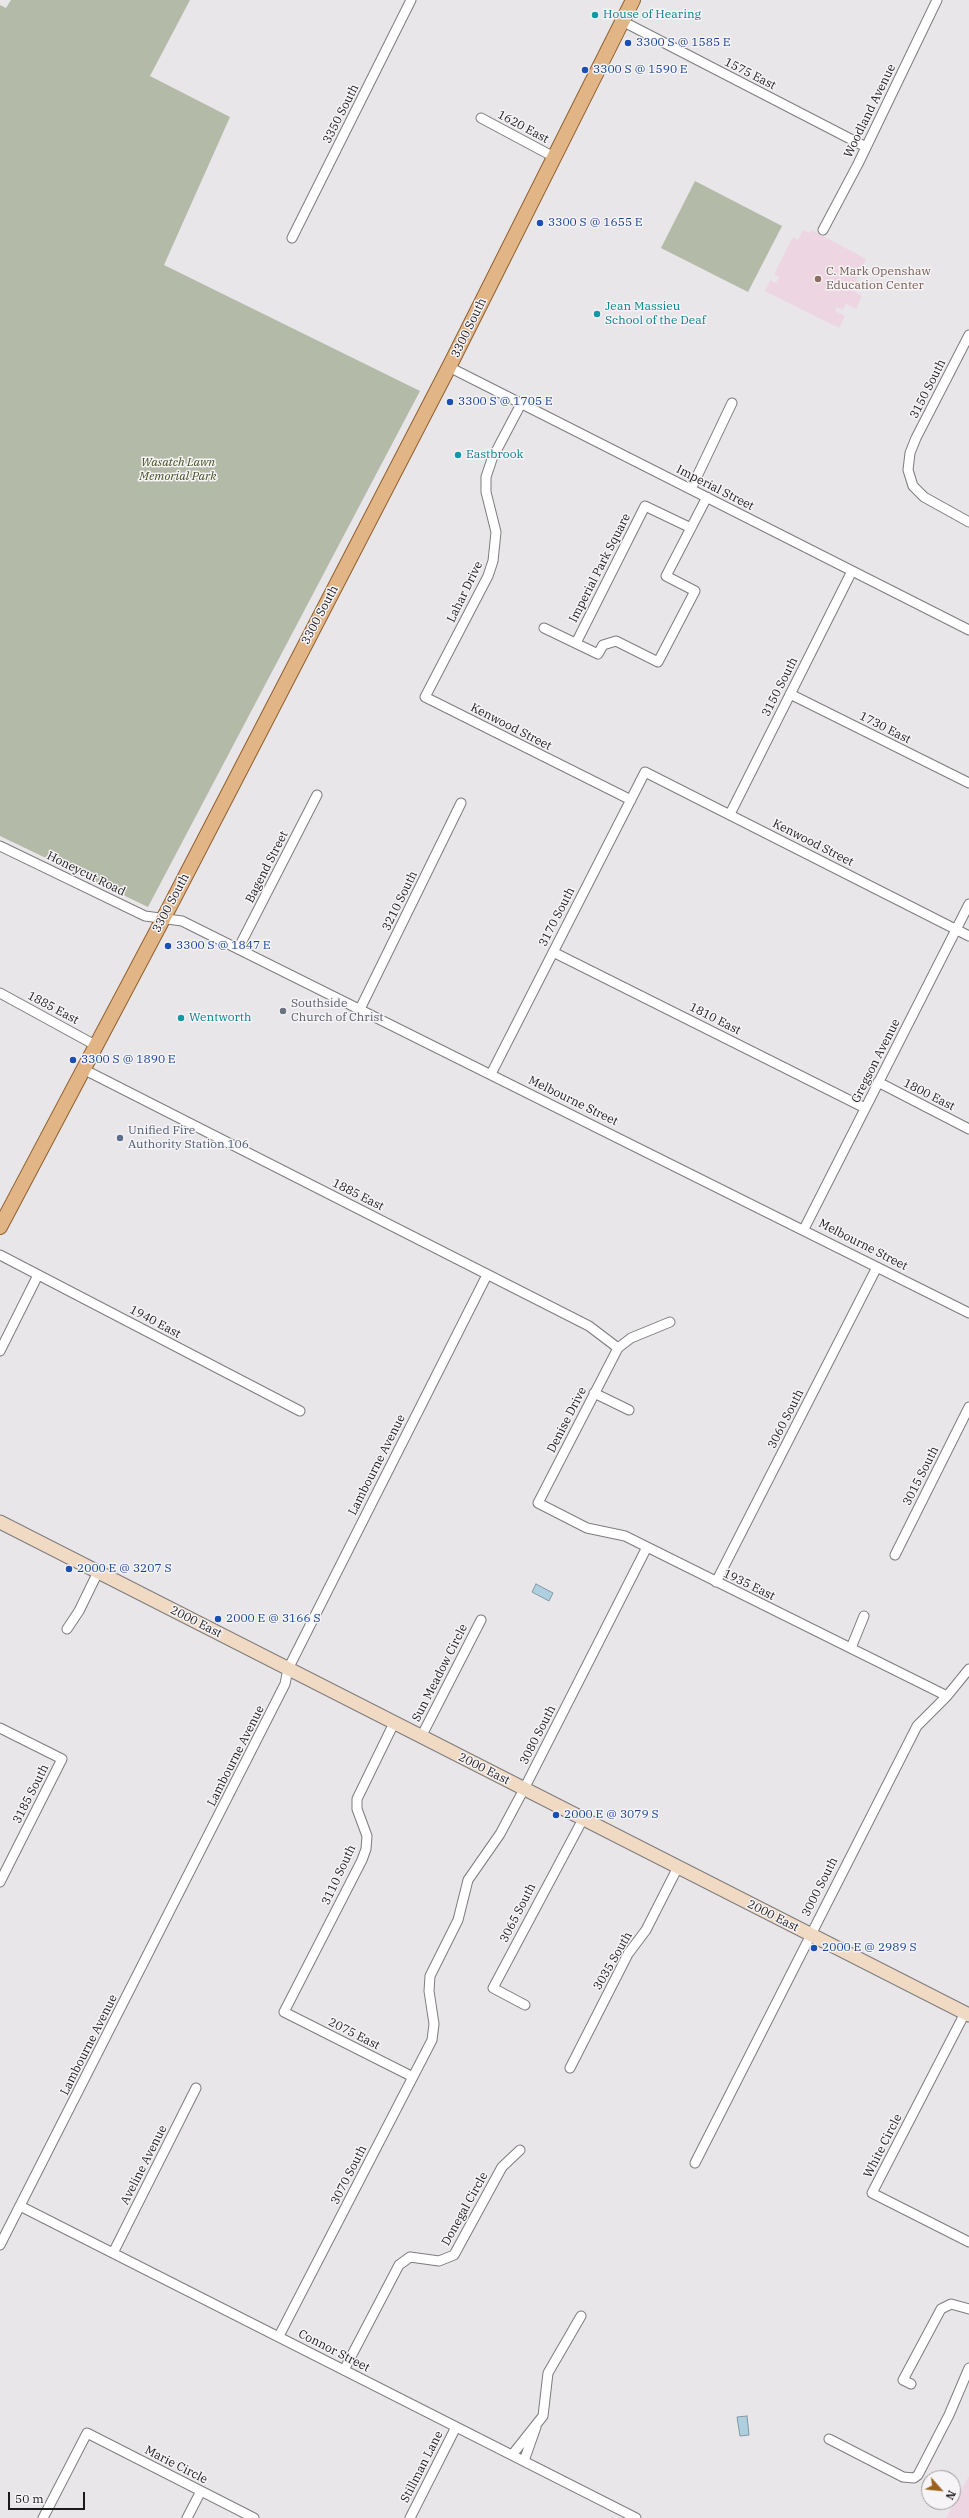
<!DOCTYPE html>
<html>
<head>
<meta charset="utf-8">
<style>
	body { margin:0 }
	#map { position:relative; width:969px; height:2518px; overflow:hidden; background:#e8e6e9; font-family:"IBM Plex Serif",serif }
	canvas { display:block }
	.north { position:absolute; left:921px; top:2470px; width:40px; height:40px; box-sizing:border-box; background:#f6f4f6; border:1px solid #9e9d9e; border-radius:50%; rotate:117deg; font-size:11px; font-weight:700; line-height:16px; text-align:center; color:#1b1a1b }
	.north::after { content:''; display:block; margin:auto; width:14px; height:18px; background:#9a621e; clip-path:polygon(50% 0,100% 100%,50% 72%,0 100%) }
	.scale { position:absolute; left:8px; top:2492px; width:77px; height:18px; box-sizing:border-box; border:2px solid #1b1a1b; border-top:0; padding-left:5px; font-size:12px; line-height:14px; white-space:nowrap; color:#1b1a1b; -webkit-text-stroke:3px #f6f4f6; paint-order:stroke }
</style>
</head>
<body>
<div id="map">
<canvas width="969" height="2518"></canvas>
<div class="north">N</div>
<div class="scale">50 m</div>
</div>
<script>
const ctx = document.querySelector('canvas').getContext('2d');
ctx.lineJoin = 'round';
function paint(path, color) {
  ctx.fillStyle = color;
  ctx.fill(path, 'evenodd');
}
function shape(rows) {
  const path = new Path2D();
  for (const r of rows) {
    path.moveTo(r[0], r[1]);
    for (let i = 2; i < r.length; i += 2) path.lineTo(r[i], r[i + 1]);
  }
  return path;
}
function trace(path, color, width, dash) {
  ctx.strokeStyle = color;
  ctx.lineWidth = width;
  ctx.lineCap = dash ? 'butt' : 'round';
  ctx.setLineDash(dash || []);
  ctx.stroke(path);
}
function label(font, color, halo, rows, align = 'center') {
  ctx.font = font + ' "IBM Plex Serif",serif';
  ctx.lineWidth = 3;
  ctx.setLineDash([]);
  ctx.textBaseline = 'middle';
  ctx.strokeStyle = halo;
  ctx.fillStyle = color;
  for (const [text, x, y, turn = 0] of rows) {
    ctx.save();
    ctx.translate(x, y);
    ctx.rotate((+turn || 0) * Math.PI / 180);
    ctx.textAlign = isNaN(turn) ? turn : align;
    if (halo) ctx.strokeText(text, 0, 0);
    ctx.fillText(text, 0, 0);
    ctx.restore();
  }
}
const education = shape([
	[803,230,810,233,812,230,866,259,852,290,862,296,856,309,846,304,843,310,837,307,835,311,845,316,839,328,765,291,770,280,776,283,779,277,774,274,793,237,798,240],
	[969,2476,969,2518,946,2518]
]);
const green = shape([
	[11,0,190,0,150,76,230,117,164,265,420,391,148,907,0,836,0,5,6,8],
	[695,181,782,226,748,292,661,248]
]);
const water = shape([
	[536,1584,553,1593,549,1601,532,1592,536,1584],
	[747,2416,749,2435,740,2436,737,2417,747,2416]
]);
const street = shape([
	[622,21,866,147],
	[481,118,554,157],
	[823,230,858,164,937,0],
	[292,238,411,0],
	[969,335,916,438,910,453,908,470,913,486,924,497,969,522],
	[449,367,969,630],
	[521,404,492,459,486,477,486,492,496,532,493,561,488,576,425,697,631,800],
	[691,489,732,403],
	[544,628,598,654,603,645,616,641,658,662,695,591,666,576,707,497],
	[576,643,645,506,691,528],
	[790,694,969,783],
	[730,814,852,571],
	[0,846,145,916,182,921,969,1313],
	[238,949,317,795],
	[553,952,865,1108],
	[0,993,95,1045],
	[360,1009,461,803],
	[83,1069,589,1326,618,1348],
	[491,1074,645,772,969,936],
	[878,1082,969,1129],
	[804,1229,969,904],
	[0,1255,300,1411],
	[670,1322,631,1338,618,1348,538,1503,587,1528,625,1536,947,1696],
	[0,1351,38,1275],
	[594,1393,629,1410],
	[895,1555,969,1407],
	[716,1582,877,1267],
	[67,1629,79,1611,98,1572],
	[851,1648,864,1616],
	[394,1723,357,1799,357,1809,367,1836,366,1849,362,1860,284,2012,413,2077],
	[0,1728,62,1759,0,1882],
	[421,1737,481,1620],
	[525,2005,493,1988,583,1819],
	[965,2013,872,2193,969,2242],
	[570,2068,628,1954,646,1930,678,1867],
	[695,2163,917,1726,947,1696,969,1669],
	[20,2206,636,2518],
	[0,2245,285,1684,288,1669,487,1275],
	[113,2253,196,2088],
	[279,2336,432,2040,434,2024,429,1991,430,1976,458,1920,468,1880,500,1834,524,1789,647,1547],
	[344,2370,399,2265,410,2257,439,2261,454,2255,502,2167,520,2150],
	[911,2384,903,2380,941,2309,951,2304,969,2309],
	[829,2439,903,2477,914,2478,918,2475,949,2415,969,2368],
	[512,2455,543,2416,548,2373,581,2316],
	[524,2461,536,2427],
	[43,2518,87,2433,254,2518],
	[187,2518,201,2491],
	[410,2518,456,2427]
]);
const secondary = shape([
	[0,1522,969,2015]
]);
const primary = shape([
	[0,1227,171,904,449,367,633,0]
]);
const markers = [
	[595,15,4,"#0f9aa8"],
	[628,43,4,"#1a4fb4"],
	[585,70,4,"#1a4fb4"],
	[540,223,4,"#1a4fb4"],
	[818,279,4,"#8d6e63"],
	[597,314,4,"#0f9aa8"],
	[450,402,4,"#1a4fb4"],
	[458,455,4,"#0f9aa8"],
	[168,946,4,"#1a4fb4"],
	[283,1011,4,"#6b7280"],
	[181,1018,4,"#0f9aa8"],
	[73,1060,4,"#1a4fb4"],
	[120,1138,4,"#5c6f8a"],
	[69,1569,4,"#1a4fb4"],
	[218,1619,4,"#1a4fb4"],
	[556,1815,4,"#1a4fb4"],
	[814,1948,4,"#1a4fb4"]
];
const cultureNames = [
	["House of Hearing",603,15],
	["Jean Massieu",605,307],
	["School of the Deaf",605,321],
	["Eastbrook",466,455],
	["Wentworth",189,1018]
];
const transitNames = [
	["3300 S @ 1585 E",636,43],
	["3300 S @ 1590 E",593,70],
	["3300 S @ 1655 E",548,223],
	["3300 S @ 1705 E",458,402],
	["3300 S @ 1847 E",176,946],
	["3300 S @ 1890 E",81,1060],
	["2000 E @ 3207 S",77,1569],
	["2000 E @ 3166 S",226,1619],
	["2000 E @ 3079 S",564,1815],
	["2000 E @ 2989 S",822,1948]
];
const streetNames = [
	["1575 East",750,74,27],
	["Woodland Avenue",870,111,-64],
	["3350 South",341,114,-63],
	["1620 East",523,127,28],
	["3300 South",469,328,-64],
	["3150 South",928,389,-63],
	["Imperial Street",715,488,27],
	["Imperial Park Square",600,568,-63],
	["Lahar Drive",465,592,-64],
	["3300 South",320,615,-62],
	["3150 South",780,687,-63],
	["Kenwood Street",511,727,27],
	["1730 East",885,728,27],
	["Kenwood Street",813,843,27],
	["Bagend Street",267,867,-63],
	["Honeycut Road",86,874,26],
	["3210 South",400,901,-64],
	["3300 South",171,903,-62],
	["3170 South",557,917,-63],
	["1885 East",53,1008,28],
	["1810 East",715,1019,27],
	["Gregson Avenue",876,1061,-63],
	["1800 East",929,1095,27],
	["Melbourne Street",573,1101,26],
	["1885 East",358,1195,27],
	["Melbourne Street",863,1245,27],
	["1940 East",155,1322,28],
	["3060 South",786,1419,-63],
	["Denise Drive",567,1420,-63],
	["Lambourne Avenue",377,1465,-63],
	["3015 South",921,1476,-63],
	["1935 East",749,1585,26],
	["2000 East",196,1622,27],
	["Sun Meadow Circle",440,1673,-63],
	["3080 South",538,1735,-63],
	["Lambourne Avenue",236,1756,-63],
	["2000 East",484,1769,27],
	["3185 South",31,1794,-63],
	["3110 South",339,1875,-65],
	["3000 South",820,1887,-63],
	["3065 South",518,1913,-63],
	["2000 East",773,1916,27],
	["3035 South",613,1961,-60],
	["2075 East",354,2034,27],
	["Lambourne Avenue",89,2045,-63],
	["White Circle",883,2146,-63],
	["Aveline Avenue",144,2165,-63],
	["3070 South",349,2175,-63],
	["Donegal Circle",465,2209,-61],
	["Connor Street",334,2351,27],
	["Marie Circle",176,2465,27],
	["Stillman Lane",422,2467,-63]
];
const educationNames = [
	["C. Mark Openshaw",826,272],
	["Education Center",826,286]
];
const parkNames = [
	["Wasatch Lawn",178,463],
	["Memorial Park",178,477]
];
const worshipNames = [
	["Southside",291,1004],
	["Church of Christ",291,1018]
];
const serviceNames = [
	["Unified Fire",128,1131],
	["Authority Station 106",128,1145]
];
paint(education, '#edd6e1');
paint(green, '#b4baa8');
paint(water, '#aecfe0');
trace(water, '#8299a5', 1);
trace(street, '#7e7c7e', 11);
trace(secondary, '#7e7c7e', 15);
trace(primary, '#8f5f2d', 16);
trace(street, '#fff', 9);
trace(secondary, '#f0dac3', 13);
trace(primary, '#e2b586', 14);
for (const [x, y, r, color] of markers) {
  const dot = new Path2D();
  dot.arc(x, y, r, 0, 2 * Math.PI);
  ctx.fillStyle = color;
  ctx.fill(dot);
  trace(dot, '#f6f4f6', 1.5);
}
label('12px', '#0d838f', '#f6f4f6', cultureNames, 'left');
label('12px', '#164399', '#f6f4f6', transitNames, 'left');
label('12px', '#1b1a1b', '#f6f4f6', streetNames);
label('12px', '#785e54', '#f6f4f6', educationNames, 'left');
label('italic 12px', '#434f1f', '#f6f4f6', parkNames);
label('12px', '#5b616d', '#f6f4f6', worshipNames, 'left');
label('12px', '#4e5e75', '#f6f4f6', serviceNames, 'left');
</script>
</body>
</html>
